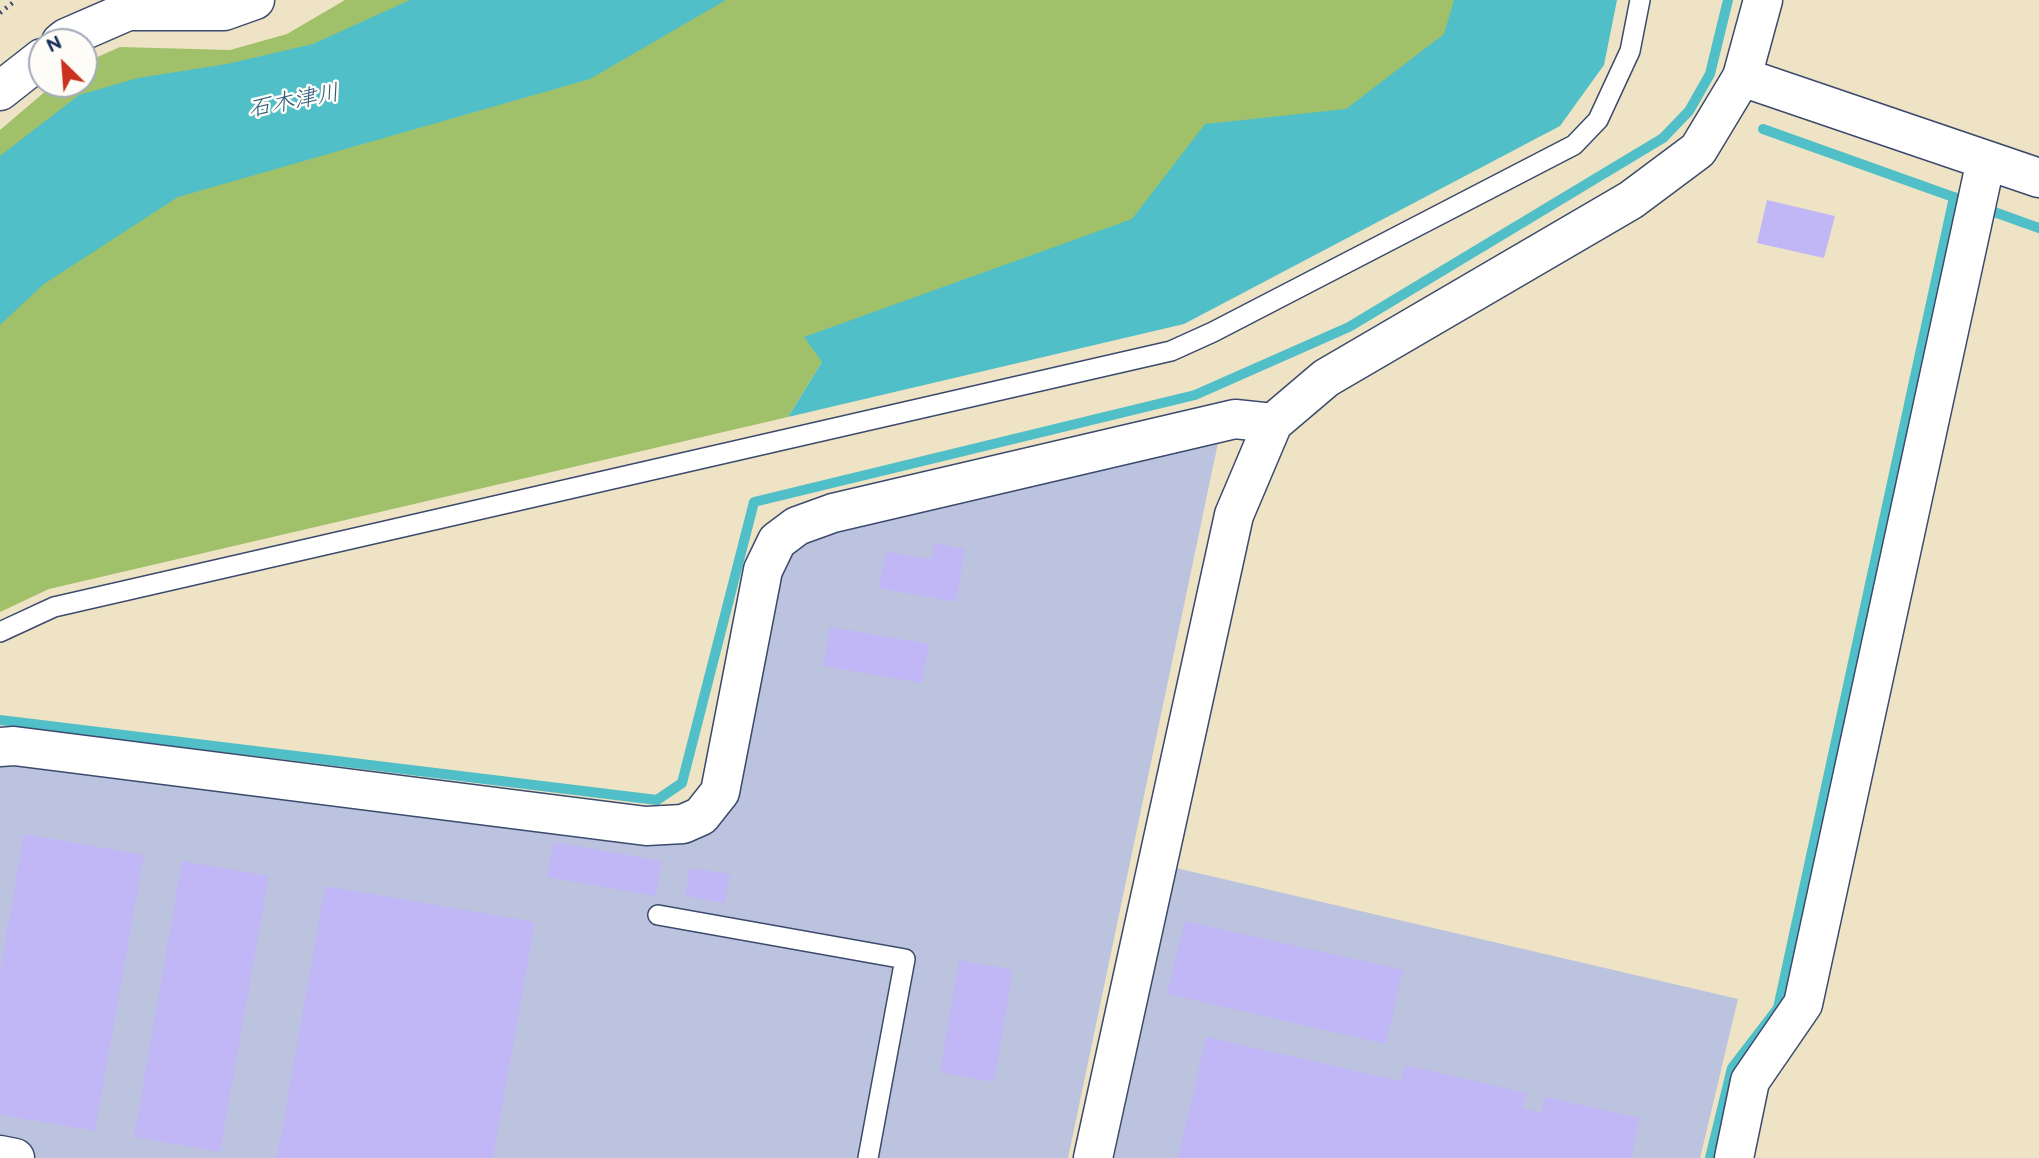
<!DOCTYPE html>
<html>
<head>
<meta charset="utf-8">
<style>
	body { margin:0 }
	#map { position:relative; width:2039px; height:1158px; overflow:hidden; background:#eee3c5; font-family:"Balsamiq Sans",sans-serif }
	canvas { display:block }
	.north { position:absolute; left:28px; top:28px; width:70px; height:70px; box-sizing:border-box; background:#fdfcf7; border:2px solid #a3aaba; border-radius:50%; rotate:335deg; font-size:19px; font-weight:700; line-height:28px; text-align:center; color:#1b2f5e }
	.north::after { content:''; display:block; margin:auto; width:24px; height:32px; background:#c8321e; clip-path:polygon(50% 0,100% 100%,50% 72%,0 100%) }
</style>
</head>
<body>
<div id="map">
<canvas width="2039" height="1158"></canvas>
<div class="north">N</div>
</div>
<script>
const ctx = document.querySelector('canvas').getContext('2d');
ctx.lineJoin = 'round';
function paint(path, color) {
  ctx.fillStyle = color;
  ctx.fill(path, 'evenodd');
}
function shape(rows) {
  const path = new Path2D();
  for (const r of rows) {
    path.moveTo(r[0], r[1]);
    for (let i = 2; i < r.length; i += 2) path.lineTo(r[i], r[i + 1]);
  }
  return path;
}
function trace(path, color, width, dash) {
  ctx.strokeStyle = color;
  ctx.lineWidth = width;
  ctx.lineCap = dash ? 'butt' : 'round';
  ctx.setLineDash(dash || []);
  ctx.stroke(path);
}
function label(font, color, halo, rows, align = 'center') {
  ctx.font = font + ' "Balsamiq Sans","Klee One",sans-serif';
  ctx.lineWidth = 5;
  ctx.setLineDash([]);
  ctx.textBaseline = 'middle';
  ctx.strokeStyle = halo;
  ctx.fillStyle = color;
  for (const [text, x, y, turn = 0] of rows) {
    ctx.save();
    ctx.translate(x, y);
    ctx.rotate((+turn || 0) * Math.PI / 180);
    ctx.textAlign = isNaN(turn) ? turn : align;
    if (halo) ctx.strokeText(text, 0, 0);
    ctx.fillText(text, 0, 0);
    ctx.restore();
  }
}
const industrial = shape([
	[1219,438,1068,1158,0,1158,0,760,692,834,778,556,808,533],
	[1176,868,1738,999,1700,1158,1114,1158]
]);
const green = shape([
	[345,0,554,0,0,181,0,130,54,84,84,84,84,63,120,47,230,50,287,34],
	[632,0,1578,0,1573,32,822,362,788,417,49,589,0,612,0,266]
]);
const water = shape([
	[410,0,726,0,590,79,178,197,44,284,0,325,0,156,79,95,138,78,227,64,313,44],
	[1454,0,1617,0,1604,65,1560,126,1184,324,788,417,822,362,804,337,1132,219,1205,124,1346,109,1444,34]
]);
const stream = shape([
	[1763,129,1959,199],
	[1983,208,2039,228],
	[0,720,657,800,682,783,754,502,1195,395,1349,327,1663,138,1689,111,1710,74,1728,0],
	[1710,1158,1732,1068,1778,1008,1954,197]
]);
const building = shape([
	[1767,200,1835,216,1824,258,1757,243],
	[934,543,965,549,956,602,879,588,886,552,931,559],
	[830,627,929,644,922,683,823,666],
	[24,834,144,855,95,1131,0,1115,0,971],
	[554,842,662,861,656,896,547,877],
	[182,861,269,876,220,1152,134,1137],
	[690,868,730,874,725,903,685,896],
	[325,886,535,922,493,1158,277,1158],
	[1185,921,1403,970,1386,1044,1167,994],
	[959,960,1013,970,994,1082,940,1072],
	[1206,1037,1401,1081,1405,1065,1527,1093,1523,1108,1542,1113,1545,1097,1640,1118,1631,1158,1178,1158]
]);
const path = shape([
	[0,13,16,0]
]);
const service = shape([
	[0,632,54,607,1171,351,1213,332,1574,145,1598,120,1630,51,1640,0],
	[658,915,905,959,868,1158]
]);
const minor = shape([
	[1742,77,2039,178],
	[0,747,14,746,646,826,683,824,701,816,720,792,763,570,777,541,797,526,833,513,1235,419,1273,423],
	[1734,1158,1750,1081,1803,1004,1986,160]
]);
const tertiary = shape([
	[61,42,66,38,128,11,224,11,255,0],
	[0,91,42,58],
	[0,1155,15,1158],
	[1093,1158,1234,515,1273,423,1326,378,1631,200,1698,150,1742,77,1763,0]
]);
const waterNames = [
	["石木津川",294,102,-11]
];
paint(industrial, '#bbc3de');
paint(green, '#a0c16a');
paint(water, '#51bfc7');
trace(stream, '#51bfc7', 10);
paint(building, '#c2b7f6');
trace(service, '#3b4a6d', 22);
trace(minor, '#3b4a6d', 41);
trace(tertiary, '#3b4a6d', 41);
trace(path, '#3b4a6d', 4.5, [2, 5]);
trace(service, '#fff', 19);
trace(minor, '#fff', 38);
trace(tertiary, '#fff', 38);
label('italic 23px', '#2b5a7e', '#fdfcf7', waterNames);
</script>
</body>
</html>
